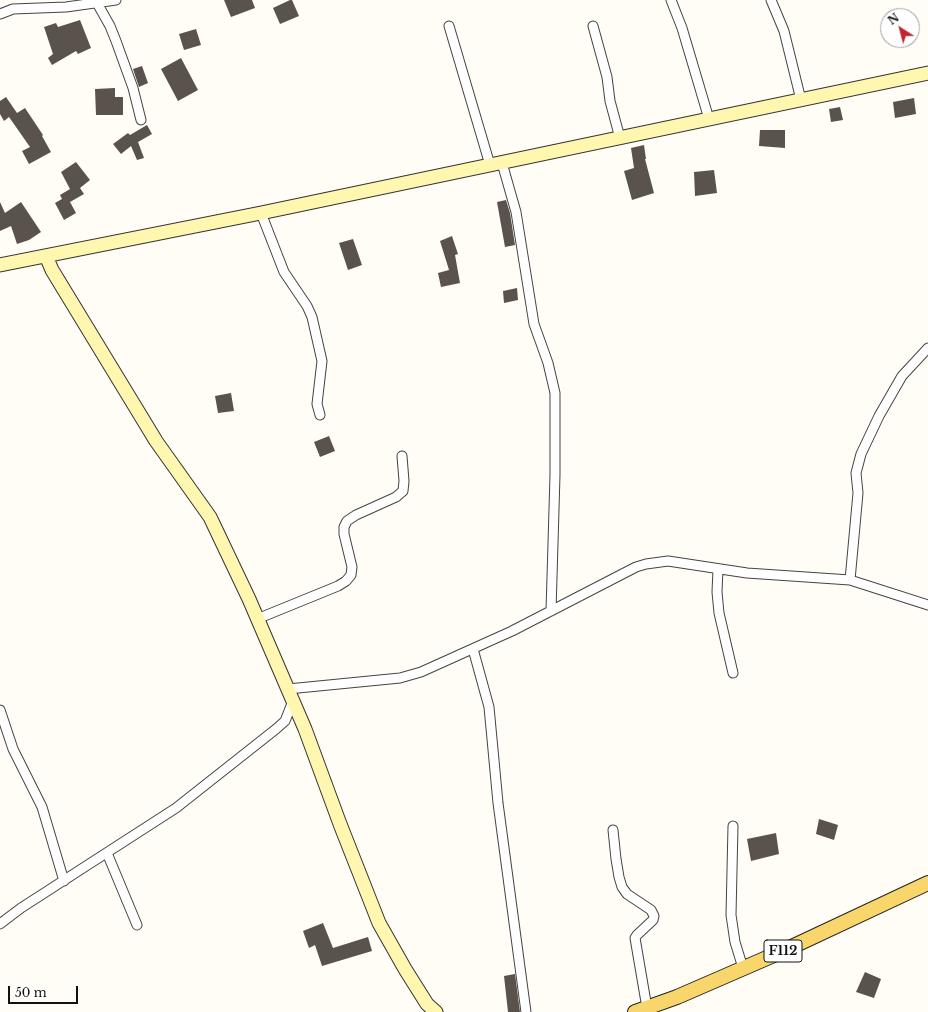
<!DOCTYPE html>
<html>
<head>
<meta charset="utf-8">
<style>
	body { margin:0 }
	#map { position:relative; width:928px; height:1012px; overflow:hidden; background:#fffdf5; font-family:"Libre Baskerville",serif }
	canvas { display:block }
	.north { position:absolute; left:880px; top:8px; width:40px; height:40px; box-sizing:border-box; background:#fff; border:1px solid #a0a0a0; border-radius:50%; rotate:324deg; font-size:11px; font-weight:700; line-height:16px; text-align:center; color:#111 }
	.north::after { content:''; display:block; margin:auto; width:14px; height:18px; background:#c4262e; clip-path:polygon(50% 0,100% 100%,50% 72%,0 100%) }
	.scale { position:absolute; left:8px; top:986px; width:70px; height:18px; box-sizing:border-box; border:2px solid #111; border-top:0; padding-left:5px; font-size:12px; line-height:14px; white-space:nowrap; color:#111; -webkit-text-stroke:3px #fff; paint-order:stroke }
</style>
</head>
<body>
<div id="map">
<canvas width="928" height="1012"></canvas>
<div class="north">N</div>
<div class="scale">50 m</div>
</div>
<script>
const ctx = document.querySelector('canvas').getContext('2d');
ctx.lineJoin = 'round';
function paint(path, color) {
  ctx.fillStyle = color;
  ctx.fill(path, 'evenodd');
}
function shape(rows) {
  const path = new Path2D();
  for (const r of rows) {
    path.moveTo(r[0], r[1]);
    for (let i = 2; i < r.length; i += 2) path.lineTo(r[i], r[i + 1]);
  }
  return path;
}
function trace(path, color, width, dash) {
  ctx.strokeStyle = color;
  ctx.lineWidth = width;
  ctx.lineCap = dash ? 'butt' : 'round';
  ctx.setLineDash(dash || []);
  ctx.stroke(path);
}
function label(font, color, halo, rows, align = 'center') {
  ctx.font = font + ' "Libre Baskerville",serif';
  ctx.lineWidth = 4;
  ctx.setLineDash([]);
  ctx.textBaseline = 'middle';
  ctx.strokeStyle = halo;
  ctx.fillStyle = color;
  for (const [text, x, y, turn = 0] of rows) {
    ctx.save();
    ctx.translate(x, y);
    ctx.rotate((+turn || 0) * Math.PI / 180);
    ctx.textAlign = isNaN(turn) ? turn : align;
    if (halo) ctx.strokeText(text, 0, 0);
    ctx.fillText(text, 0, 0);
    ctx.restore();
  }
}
const building = shape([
	[224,0,252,0,255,8,231,17],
	[290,0,292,0,299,16,280,24,273,8],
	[80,20,91,48,78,54,76,51,52,65,48,58,53,54,44,27,56,23,58,27],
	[196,29,201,45,184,50,179,34],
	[181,58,198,90,178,101,161,69],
	[142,66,148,83,139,87,133,69],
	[115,88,115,97,123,97,123,115,96,115,95,89],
	[6,97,17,113,25,108,43,135,42,136,51,152,29,164,22,151,30,147,9,117,4,121,0,114,0,101],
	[914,98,916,114,895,118,893,102],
	[840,107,843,120,831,122,829,109],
	[147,125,152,134,138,142,144,158,137,160,131,146,121,154,113,144,128,133,130,135],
	[760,130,785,130,785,148,759,146],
	[644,145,646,159,645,159,654,193,632,200,624,171,634,168,631,148],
	[76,162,90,180,80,188,84,194,70,202,76,213,64,220,55,203,62,199,60,195,70,189,61,172],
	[714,170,717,193,695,196,694,172],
	[506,200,510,213,515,245,505,247,497,202],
	[0,202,5,213,21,202,41,232,29,240,17,244,11,226,0,231],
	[452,236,458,254,455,255,460,283,441,287,438,273,449,270,440,241],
	[353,239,362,265,348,270,339,243],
	[517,288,518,300,504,303,503,291],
	[231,393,234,411,218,413,215,396],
	[329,436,335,451,320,457,314,442],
	[819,819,838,825,834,840,816,834],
	[776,833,779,854,751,861,747,839],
	[323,923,333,948,368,937,372,951,322,966,315,945,309,948,303,931],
	[865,972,881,979,874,998,856,992],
	[515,974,520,1012,508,1012,504,976]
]);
const street = shape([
	[671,0,682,28,709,119],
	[771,0,784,31,801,100],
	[97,3,110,26,116,41,133,88,141,120],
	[0,14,13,9,66,7,116,0],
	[449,26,490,165],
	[593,26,607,77,610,101,620,138],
	[502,163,516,212,534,324,548,363,555,393,555,475,551,611],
	[261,213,284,272,307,306,312,317,322,361,317,404,320,415],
	[718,569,717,592,719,613,733,673],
	[850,580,858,493,856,473,861,454,879,416,902,376,928,348],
	[257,619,338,586,346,581,351,575,352,567,344,534,344,527,347,521,356,515,396,497,403,491,404,481,402,456],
	[473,649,489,707,498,803,526,1012],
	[288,689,400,678,421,672,512,631,636,567,646,564,668,561,747,573,850,580,928,605],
	[0,710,13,749,42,807,64,881],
	[733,826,731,915,735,942,743,968],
	[613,830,616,859,619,877,622,887,627,894,651,910,654,916,653,920,637,935,635,938,647,1008],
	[107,853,137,925],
	[0,924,21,908,176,808,276,729,285,721,293,701]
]);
const secondary = shape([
	[46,256,52,270,156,441,210,517,249,599,305,729,340,824,379,923,405,969,427,1004,436,1012],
	[0,265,261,213,928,73]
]);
const primary = shape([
	[635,1012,677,997,783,951,928,883]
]);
const shields = [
	[783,951,38]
];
const shieldNames = [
	["F112",783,951]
];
paint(building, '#5a524d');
trace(street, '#444', 11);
trace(secondary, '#333', 15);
trace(primary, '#222', 16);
trace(street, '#fff', 9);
trace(secondary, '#fff6b0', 13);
trace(primary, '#f9d66b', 14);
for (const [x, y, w] of shields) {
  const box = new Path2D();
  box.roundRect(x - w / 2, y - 11, w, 22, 3);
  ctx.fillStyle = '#fff';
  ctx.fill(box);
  trace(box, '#111', 1);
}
label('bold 13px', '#111', null, shieldNames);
</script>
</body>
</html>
